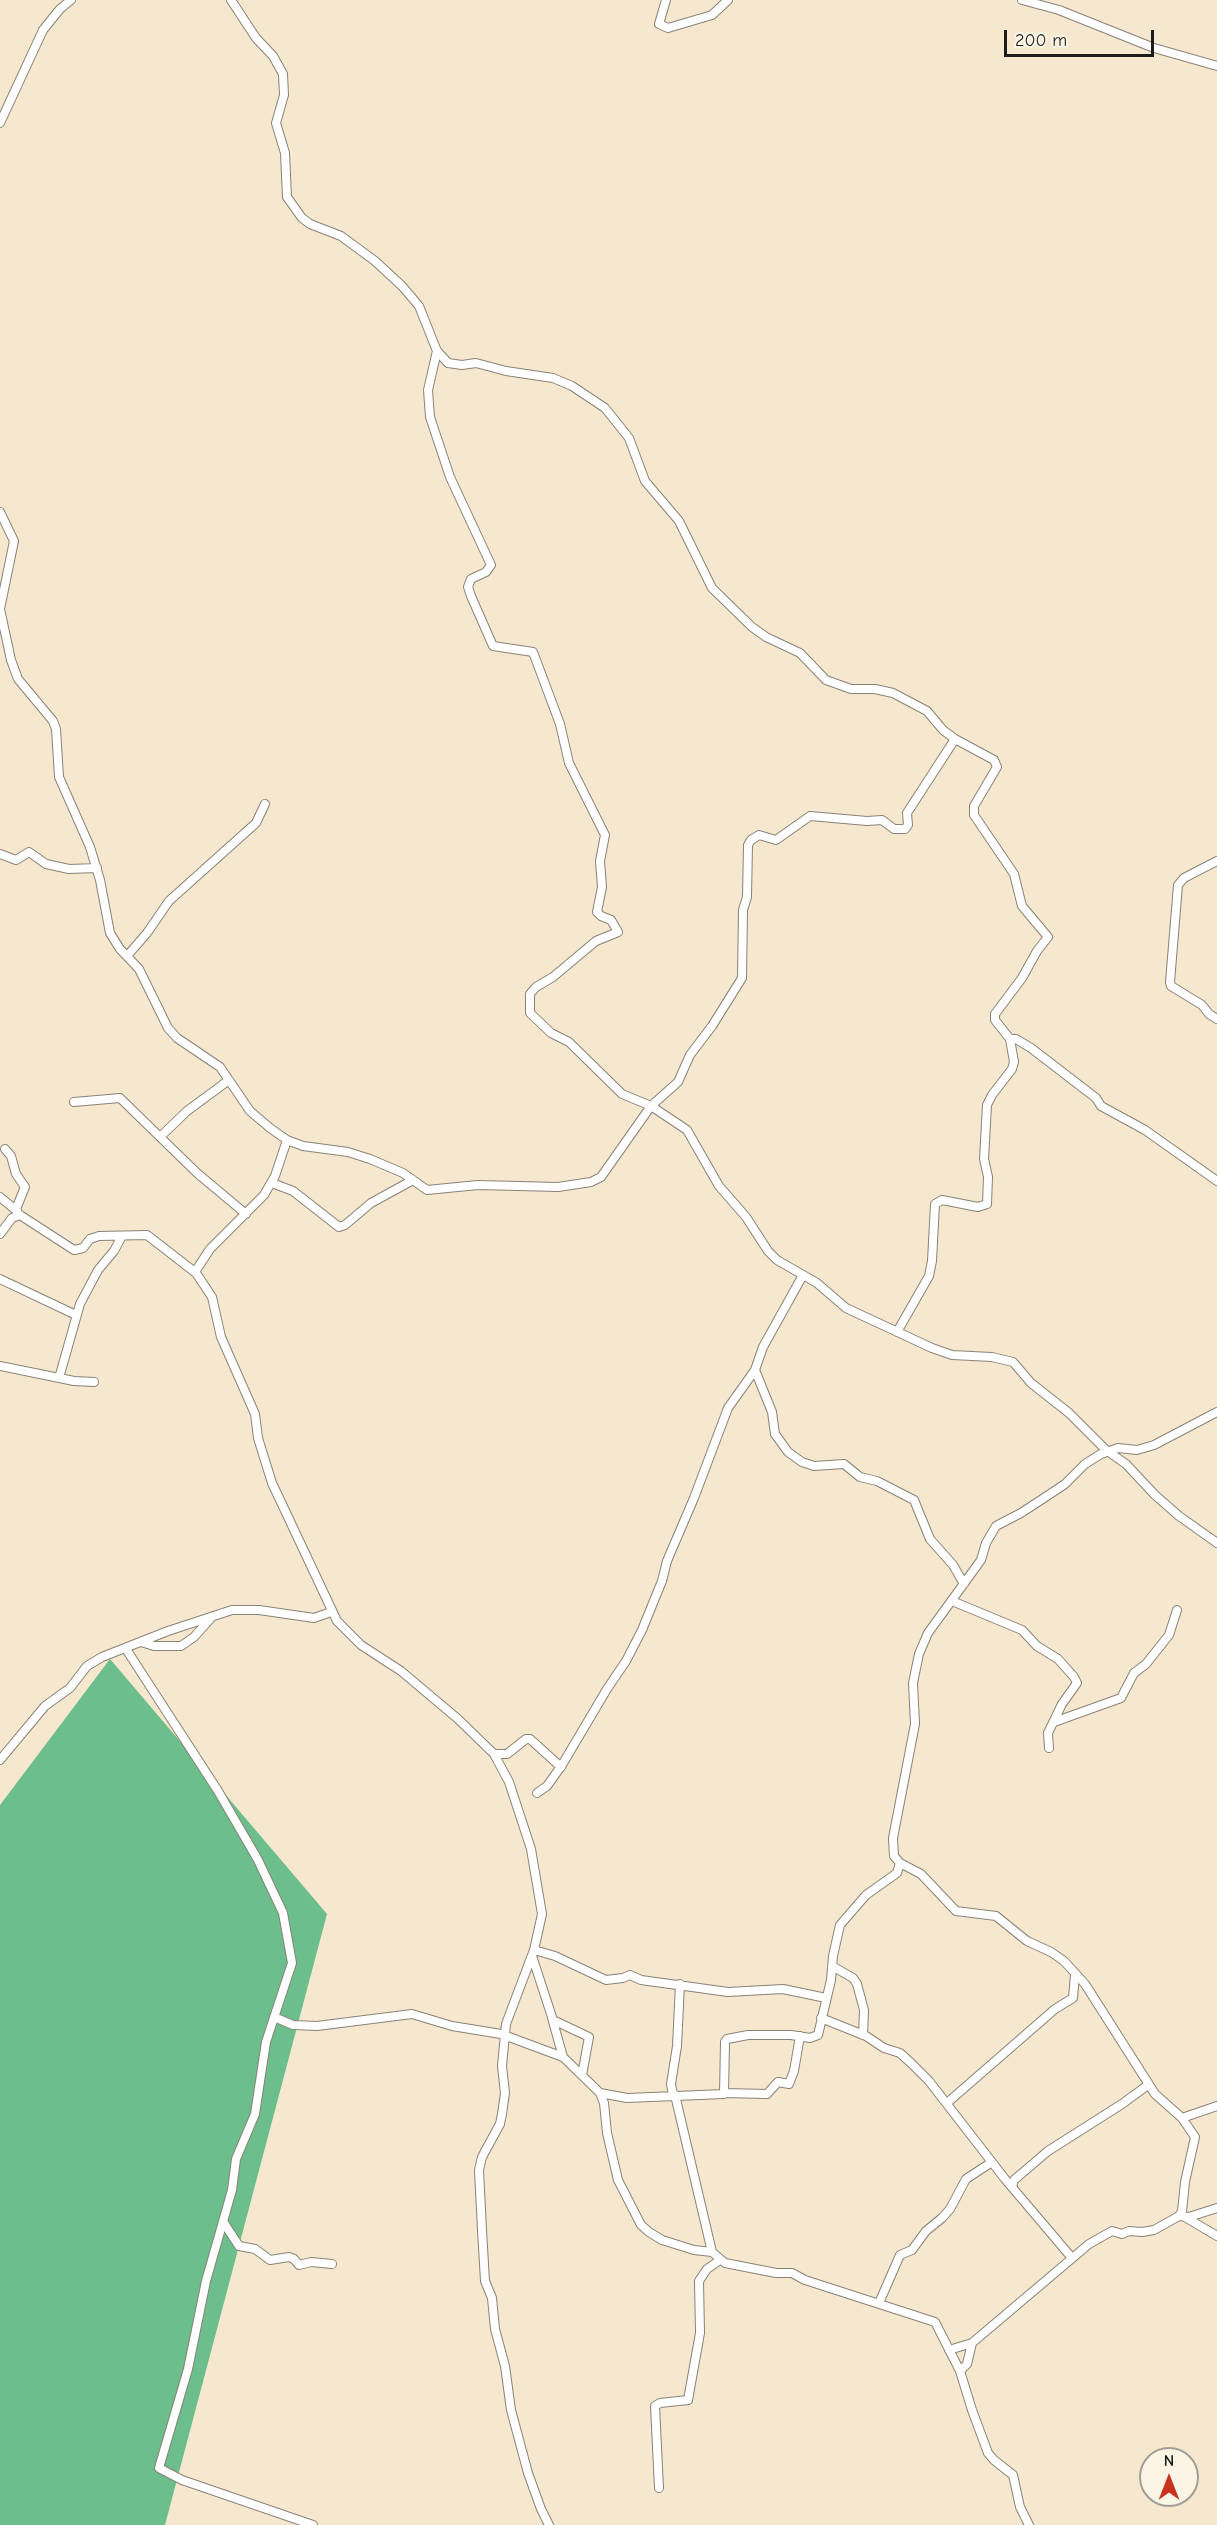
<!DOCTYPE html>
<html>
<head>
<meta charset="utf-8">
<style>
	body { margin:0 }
	#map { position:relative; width:1217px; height:2525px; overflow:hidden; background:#f6e8cf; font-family:"Comic Neue",sans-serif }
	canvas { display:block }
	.north { position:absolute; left:1139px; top:2447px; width:60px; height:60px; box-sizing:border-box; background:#fcf5e5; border:2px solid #a29e95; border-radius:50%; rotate:0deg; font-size:16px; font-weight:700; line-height:24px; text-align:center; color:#1c1c1c }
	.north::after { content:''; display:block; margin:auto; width:21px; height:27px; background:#c8321e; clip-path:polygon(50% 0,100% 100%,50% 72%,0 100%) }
	.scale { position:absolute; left:1004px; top:30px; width:150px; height:27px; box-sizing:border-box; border:3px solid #1c1c1c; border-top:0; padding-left:8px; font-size:18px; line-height:21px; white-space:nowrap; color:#1c1c1c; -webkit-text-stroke:4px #fcf5e5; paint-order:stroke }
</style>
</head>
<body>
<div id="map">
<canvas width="1217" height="2525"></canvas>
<div class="north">N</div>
<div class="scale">200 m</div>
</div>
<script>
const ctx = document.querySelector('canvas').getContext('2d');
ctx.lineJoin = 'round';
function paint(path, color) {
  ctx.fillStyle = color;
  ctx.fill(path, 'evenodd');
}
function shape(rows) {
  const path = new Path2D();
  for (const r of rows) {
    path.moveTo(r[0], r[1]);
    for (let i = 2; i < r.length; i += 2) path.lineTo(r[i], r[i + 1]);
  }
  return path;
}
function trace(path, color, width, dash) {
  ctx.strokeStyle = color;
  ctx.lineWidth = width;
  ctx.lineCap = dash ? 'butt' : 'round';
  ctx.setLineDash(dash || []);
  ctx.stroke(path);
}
const forest = shape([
	[110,1659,327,1914,165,2525,0,2525,0,1805]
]);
const minor = shape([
	[231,0,256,38,273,56,283,74,284,95,276,123,285,153,287,197,302,218,310,224,341,236,375,261,402,286,419,306,437,351,448,363,462,365,476,363,506,371,553,378,572,386,605,408,629,438,645,481,679,521,712,588,752,627,766,637,800,653,826,680,851,689,875,689,893,693,927,711,943,730,955,739,994,760,997,767,974,806,974,815,1014,874,1022,906,1048,937,1037,951,1022,978,995,1014,995,1020,1010,1039,1014,1062,1012,1069,992,1095,987,1105,984,1159,988,1177,987,1204,978,1207,942,1200,935,1204,932,1261,929,1276,897,1332],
	[666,0,659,24,668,28,712,15,728,0],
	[1022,0,1059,10,1154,48,1217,66],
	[0,123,43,30,60,9,71,0],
	[437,351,428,390,430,417,450,477,491,565,486,572,471,579,468,587,471,596,493,646,533,652,560,724,569,763,605,835,600,861,602,887,597,912,601,916,611,920,618,932,596,941,553,977,536,987,530,994,530,1013,551,1033,569,1042,622,1094,651,1106,687,1130,719,1186,746,1217,768,1251,777,1260,817,1283,846,1308,932,1348,952,1355,992,1357,1013,1362,1031,1383,1069,1413,1106,1450,1126,1464,1155,1495,1179,1516,1217,1543],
	[0,512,14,541,0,609,11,660,18,679,53,721,56,729,59,777,90,847,100,880,110,933,120,949,139,969,168,1028,177,1038,220,1067,250,1111,270,1128,287,1140,303,1146,348,1152,370,1159,403,1173,427,1190,478,1185,558,1187,591,1182,601,1177,651,1106,678,1082,690,1055,712,1026,742,978,743,910,747,897,748,845,751,840,759,835,776,840,810,816,867,821,882,820,894,829,905,829,908,825,907,813,955,739],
	[0,854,16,860,29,852,46,864,69,869,97,868],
	[1217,861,1184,878,1178,885,1170,982,1171,986,1202,1005,1209,1014,1217,1019],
	[127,956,147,933,169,901,256,823,265,804],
	[1010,1039,1016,1039,1031,1048,1096,1098,1101,1106,1145,1130,1217,1181],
	[74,1102,120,1098,197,1173,246,1214],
	[160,1137,187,1111,229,1080],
	[5,1149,11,1156,16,1174,25,1187,16,1209],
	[272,1183,293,1191,339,1227,345,1225,371,1203,413,1180],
	[0,1197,17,1211],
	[0,1234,12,1218,20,1215,74,1250,83,1248,90,1239,99,1236,147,1235,196,1273,212,1297,221,1337,255,1414,258,1438,272,1483,337,1621,361,1645,401,1671,458,1719,494,1754,509,1782,531,1849,542,1914,534,1950,506,2024,502,2066,505,2093,502,2114,500,2124,482,2157,479,2170,482,2230,485,2281,492,2298,495,2329,505,2366,511,2410,528,2473,541,2509,549,2525],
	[195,1272,210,1249,264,1195,275,1176,287,1140],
	[0,1279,76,1315],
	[0,1366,74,1381,94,1382],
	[755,1370,772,1412,775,1434,788,1452,802,1462,814,1466,844,1464,860,1477,877,1481,914,1500,930,1539,953,1565,964,1584],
	[59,1378,80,1304,98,1270,114,1251,122,1236],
	[952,1601,1022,1630,1037,1646,1058,1659,1074,1677,1077,1683,1062,1704,1048,1733,1049,1748],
	[141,1642,154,1646,181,1646,194,1637,211,1618],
	[126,1649,218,1791,258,1860,283,1913,292,1963,266,2042,255,2114,236,2159,232,2190,206,2281,188,2369,159,2468,182,2480,313,2525],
	[1054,1722,1121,1698,1134,1673,1146,1664,1169,1635,1177,1610],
	[494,1754,507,1754,526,1739,530,1739,561,1767],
	[0,1760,45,1706,70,1688,87,1666,102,1657,168,1631,232,1610,259,1610,314,1618,331,1612],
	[537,1793,547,1786,562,1765,607,1689,626,1661,642,1630,662,1581,667,1561,694,1498,728,1408,755,1370,763,1347,803,1275],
	[534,1950,555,1956,606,1980,623,1978,630,1975,641,1980,728,1992,783,1989,826,1998],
	[532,1956,553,2020,589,2037,582,2075],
	[832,1966,853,1978,857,1984,864,2010,863,2035],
	[274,2017,293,2025,317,2026,412,2014,452,2026,501,2034,563,2057,600,2093,604,2103,607,2133,618,2180,641,2225,649,2232,662,2240,694,2250,712,2252,725,2263,776,2273,792,2273,805,2280,935,2322,960,2371,972,2410,988,2453,994,2460,1013,2475,1020,2507,1029,2525],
	[552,2018,563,2057],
	[821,2018,866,2036,884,2048,900,2053,912,2064,929,2081,1005,2179,1072,2258],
	[600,2093,627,2098,724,2094,725,2042,727,2039,748,2035,791,2035,810,2038,818,2035,831,1980,833,1956,840,1925,866,1895,897,1873,900,1863],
	[725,2093,767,2094,778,2082,789,2084,794,2071,800,2036],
	[673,2095,671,2084,677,2046,680,1984],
	[675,2095,712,2252],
	[947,2103,1055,2009,1073,1998,1075,1975],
	[1182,2118,1217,2106],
	[1012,2187,1014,2180,1048,2151,1122,2104,1148,2085],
	[1179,2216,1189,2217,1217,2208],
	[1185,2217,1217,2236],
	[224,2223,239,2246,255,2249,270,2260,289,2257,294,2259,299,2265,311,2262,332,2264],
	[879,2303,900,2255,912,2250,926,2231,942,2218,950,2209,966,2179,992,2162],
	[949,2350,972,2343],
	[960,2371,967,2364,972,2343,1089,2244,1112,2231,1122,2234,1129,2231,1142,2232,1154,2230,1179,2216,1182,2211,1185,2182,1195,2137,1182,2118,1155,2094,1085,1984,1064,1961,1051,1952,1027,1941,996,1916,956,1911,921,1874,900,1863,894,1856,893,1838,915,1724,913,1683,919,1654,928,1633,981,1560,986,1543,996,1526,1021,1513,1050,1494,1065,1484,1085,1464,1101,1454,1118,1448,1137,1450,1154,1445,1217,1412],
	[659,2488,655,2406,660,2403,688,2400,700,2333,699,2281,707,2269,720,2260]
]);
paint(forest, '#6cbf8c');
trace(minor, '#898276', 10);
trace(minor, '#fff', 8);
</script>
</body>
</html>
